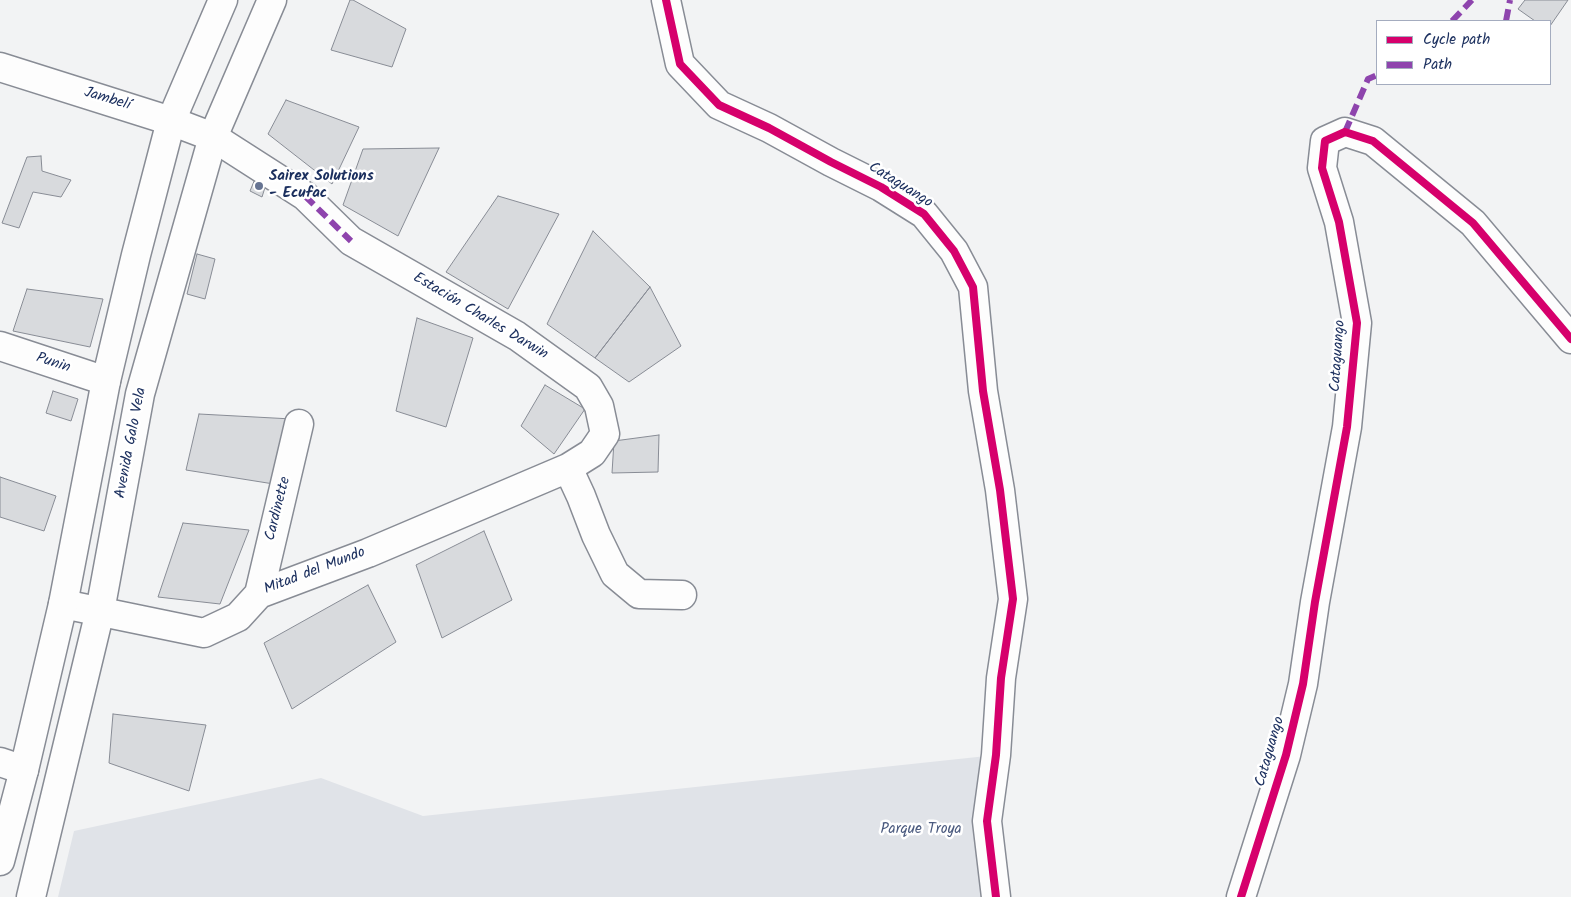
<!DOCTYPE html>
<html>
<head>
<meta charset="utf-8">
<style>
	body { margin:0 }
	#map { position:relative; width:1571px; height:897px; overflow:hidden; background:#f2f3f4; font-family:Kalam,sans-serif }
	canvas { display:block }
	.legend { position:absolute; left:1376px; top:20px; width:175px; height:65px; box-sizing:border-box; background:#fff; border:1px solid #a4acbf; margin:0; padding:6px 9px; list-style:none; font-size:15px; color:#1b2f5e }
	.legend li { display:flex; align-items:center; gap:10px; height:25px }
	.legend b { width:25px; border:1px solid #a4acbf }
</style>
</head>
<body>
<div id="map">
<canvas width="1571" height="897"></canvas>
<ul class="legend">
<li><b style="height:6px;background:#d6006c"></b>Cycle path</li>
<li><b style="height:6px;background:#8e44ad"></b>Path</li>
</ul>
</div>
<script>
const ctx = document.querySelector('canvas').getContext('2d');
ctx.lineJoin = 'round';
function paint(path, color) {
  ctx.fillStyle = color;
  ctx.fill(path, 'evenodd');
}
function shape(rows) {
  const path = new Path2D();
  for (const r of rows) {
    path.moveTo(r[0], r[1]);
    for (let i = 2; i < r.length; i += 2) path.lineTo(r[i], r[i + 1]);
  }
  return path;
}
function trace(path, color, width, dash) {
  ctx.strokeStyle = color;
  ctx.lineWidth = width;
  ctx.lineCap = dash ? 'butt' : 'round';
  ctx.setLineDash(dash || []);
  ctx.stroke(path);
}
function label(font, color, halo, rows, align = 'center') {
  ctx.font = font + ' Kalam,sans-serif';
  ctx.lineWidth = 5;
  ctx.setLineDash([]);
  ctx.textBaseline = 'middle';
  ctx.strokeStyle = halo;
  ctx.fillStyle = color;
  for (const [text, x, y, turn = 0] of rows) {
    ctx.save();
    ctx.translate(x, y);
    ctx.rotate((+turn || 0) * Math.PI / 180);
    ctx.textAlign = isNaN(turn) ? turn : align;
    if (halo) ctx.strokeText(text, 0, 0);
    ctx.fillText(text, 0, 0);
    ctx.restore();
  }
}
const green = shape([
	[996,755,996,897,58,897,74,831,321,778,423,816]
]);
const building = shape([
	[350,0,353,0,406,29,392,67,331,50,350,0],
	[1525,0,1568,0,1550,26,1550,21,1535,21,1518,9,1525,0],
	[286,100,359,127,332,184,268,134,286,100],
	[439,148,398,236,343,205,363,149,439,148],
	[41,156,42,171,71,180,61,197,33,192,19,228,2,223,27,157,41,156],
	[257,174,267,181,262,197,250,191,257,174],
	[498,196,559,214,508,309,446,272,498,196],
	[593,231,650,287,595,358,547,324,593,231],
	[197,254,215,259,205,299,187,294,197,254],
	[650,287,681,346,629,382,595,358,650,287],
	[27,289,103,299,90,347,13,331,27,289],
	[417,318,473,338,446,427,396,411,417,318],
	[545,385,585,409,554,454,521,426,545,385],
	[53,391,78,399,71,421,46,413,53,391],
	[199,414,292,419,280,485,186,470,199,414],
	[659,435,658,472,612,473,614,441,659,435],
	[0,477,56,496,44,531,0,517,0,477],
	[183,523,249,530,220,604,158,597,183,523],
	[484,531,512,600,442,638,416,565,484,531],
	[368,585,396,642,292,709,264,643,368,585],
	[113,714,206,725,189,791,109,763,113,714]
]);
const minor = shape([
	[666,0,680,64,719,105,769,128,831,162,881,187,924,214,954,251,973,287,983,391,1000,490,1013,599,1001,678,996,755,987,821,996,897],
	[0,67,171,121,213,137,305,196,351,241,517,336,588,387,599,406,605,434,592,453,568,468,581,496,596,535,615,574,639,594,682,595],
	[0,346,106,381],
	[259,594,299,424],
	[63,604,204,633,238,617,259,594,368,553,568,468],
	[0,762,24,770],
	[1241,897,1286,755,1303,684,1315,602,1347,427,1357,323,1339,222,1322,168,1325,141,1345,132,1373,141,1473,223,1571,339]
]);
const major = shape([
	[0,861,24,770,63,604,106,381,136,255,171,121,223,0],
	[31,897,100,611,140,394,213,137,272,0]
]);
const quiet = shape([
	[1452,21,1472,0],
	[1506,21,1510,0],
	[1345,132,1368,79,1377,75],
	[305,196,351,241]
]);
const cycleway = shape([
	[666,0,680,64,719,105,769,128,831,162,881,187,924,214,954,251,973,287,983,391,1000,490,1013,599,1001,678,996,755,987,821,996,897],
	[1241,897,1286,755,1303,684,1315,602,1347,427,1357,323,1339,222,1322,168,1325,141,1345,132,1373,141,1473,223,1571,339]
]);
const markers = [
	[259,186,5,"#667492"]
];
const streetNames = [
	["Jambelí",107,100,17],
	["Cataguango",900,186,32],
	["Estación Charles Darwin",480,317,31],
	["Cataguango",1339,356,-86],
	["Punin",53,364,18],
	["Avenida Galo Vela",132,443,-79],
	["Cardinette",279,509,-76],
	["Mitad del Mundo",315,572,-21],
	["Cataguango",1271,752,-74]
];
const poiNames = [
	["Sairex Solutions",269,177],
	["- Ecufac",269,194]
];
const parkNames = [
	["Parque Troya",921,830]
];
paint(green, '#e0e3e8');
paint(building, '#d8dadd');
trace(building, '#888c95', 1);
trace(minor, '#888c95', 31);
trace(major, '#888c95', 31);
trace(minor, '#fdfdfd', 28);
trace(major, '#fdfdfd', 28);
trace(quiet, '#8e44ad', 6, [12, 6]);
trace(cycleway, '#d6006c', 8);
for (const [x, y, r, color] of markers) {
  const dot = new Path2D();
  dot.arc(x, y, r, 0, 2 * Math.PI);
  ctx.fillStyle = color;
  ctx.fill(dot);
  trace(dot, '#fff', 2);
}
label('15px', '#1b2f5e', '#fff', streetNames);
label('bold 15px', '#1b2f5e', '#fff', poiNames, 'left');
label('15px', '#49597e', '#fff', parkNames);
</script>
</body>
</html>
